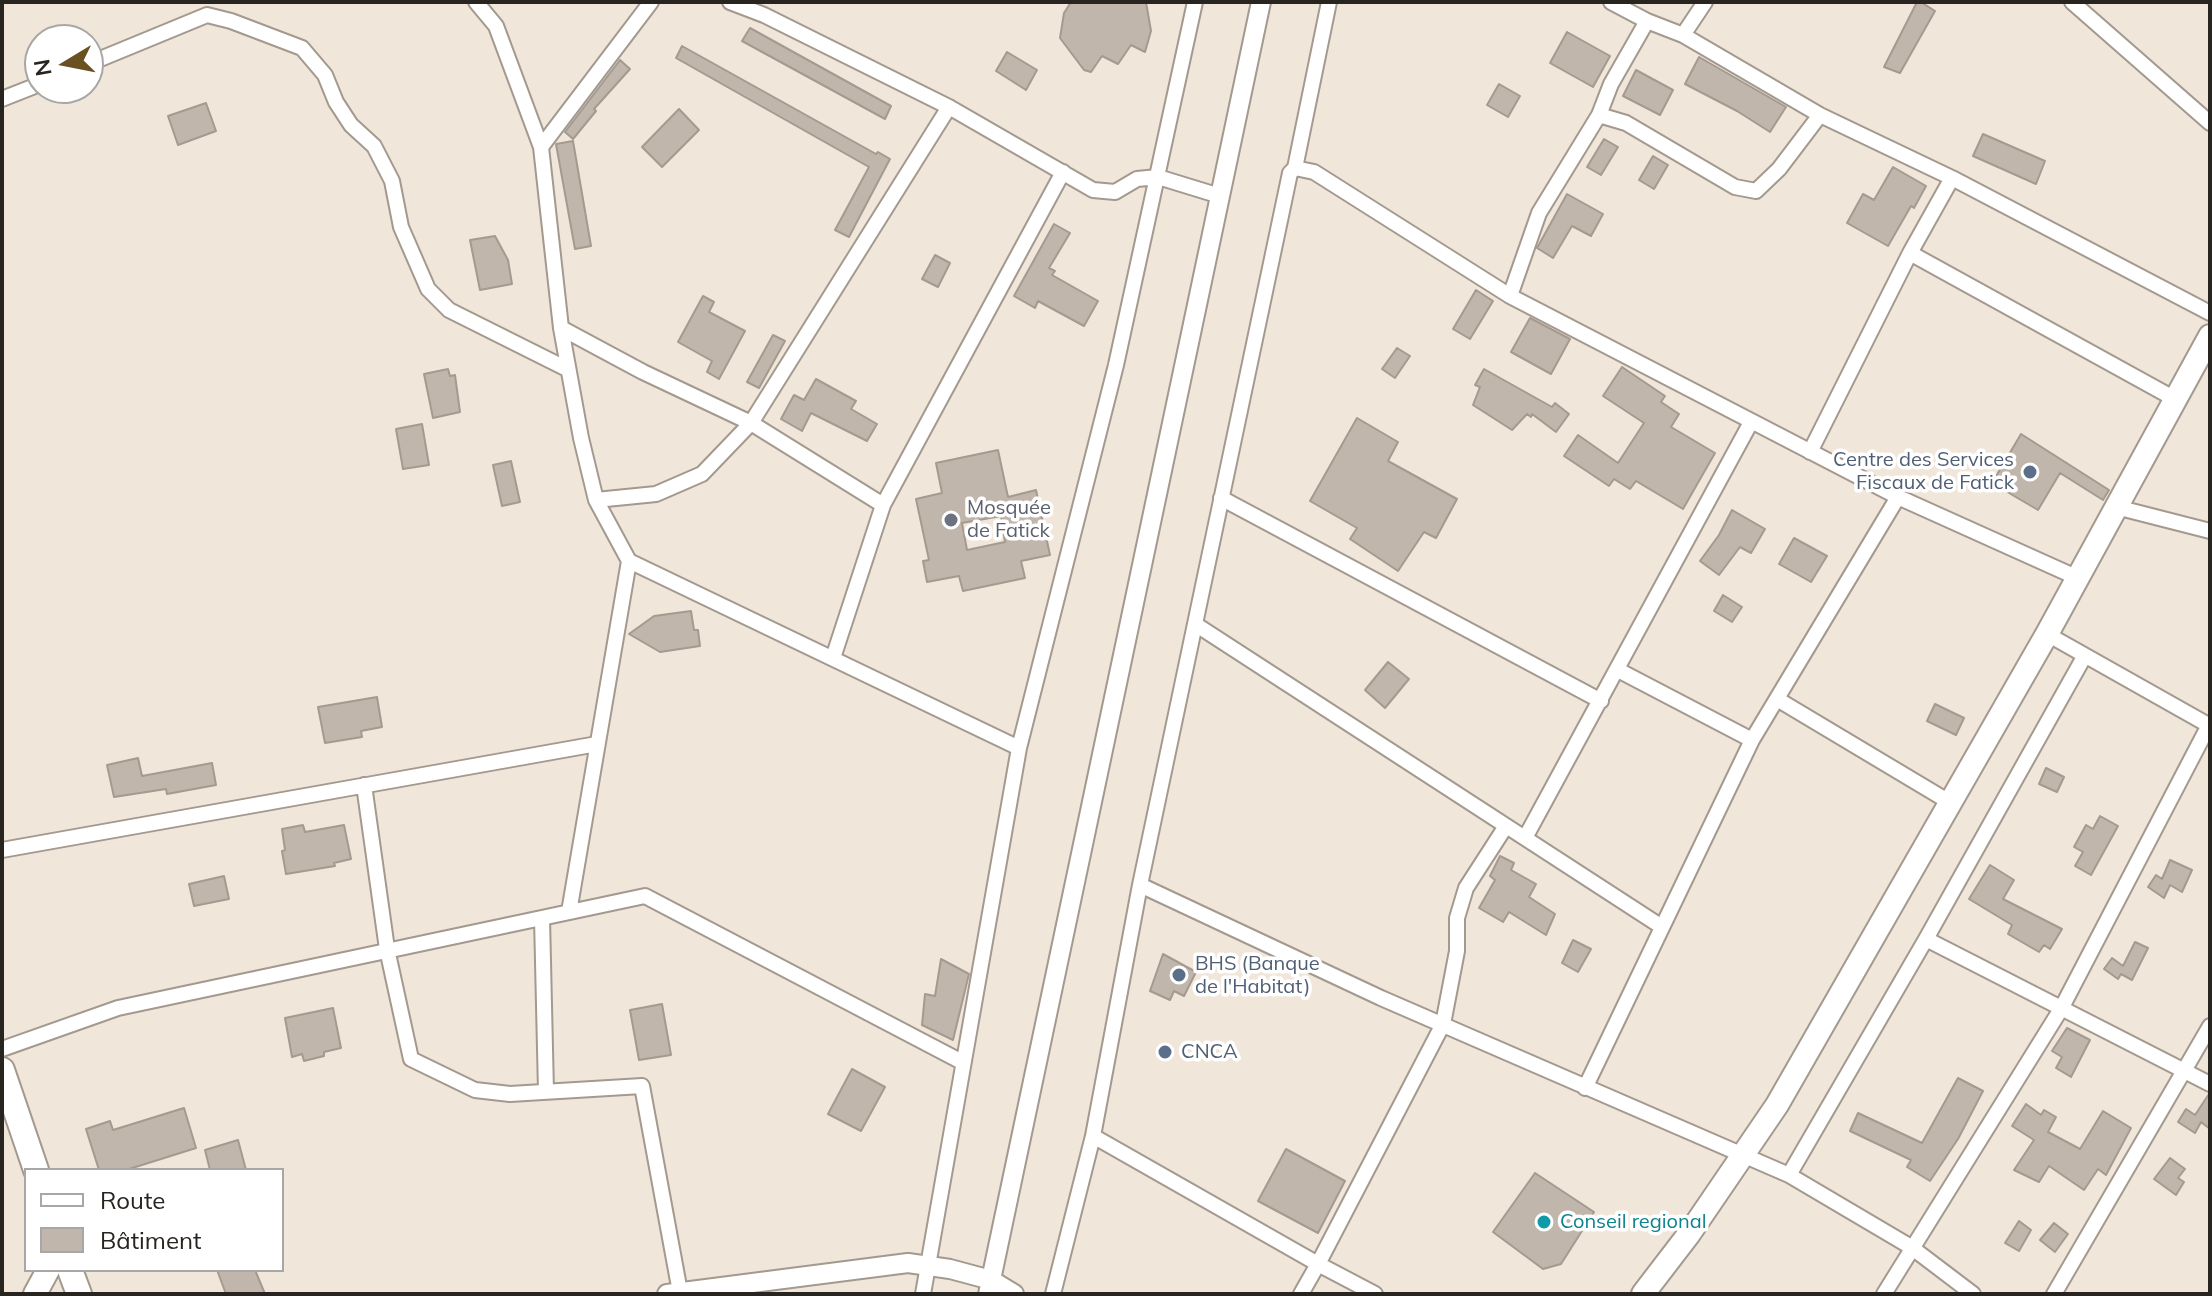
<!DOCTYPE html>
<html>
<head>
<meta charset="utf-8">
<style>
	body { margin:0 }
	#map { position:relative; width:2212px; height:1296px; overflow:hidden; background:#f1e6da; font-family:Mulish,sans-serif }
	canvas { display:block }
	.frame { position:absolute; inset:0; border:4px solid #28241f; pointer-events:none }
	.legend { position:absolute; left:24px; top:1168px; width:260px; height:104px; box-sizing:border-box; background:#fff; border:2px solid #a9a7a5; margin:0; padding:10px 14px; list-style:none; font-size:24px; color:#28241f }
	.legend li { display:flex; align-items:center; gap:16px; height:40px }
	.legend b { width:40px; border:2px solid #a9a7a5 }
	.north { position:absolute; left:24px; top:24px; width:80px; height:80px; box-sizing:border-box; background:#fff; border:2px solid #a9a7a5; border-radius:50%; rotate:260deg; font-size:22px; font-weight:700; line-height:32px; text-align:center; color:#28241f }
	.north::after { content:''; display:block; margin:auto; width:28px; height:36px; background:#6b5122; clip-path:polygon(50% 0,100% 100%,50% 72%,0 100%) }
</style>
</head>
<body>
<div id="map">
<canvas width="2212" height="1296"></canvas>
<div class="frame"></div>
<ul class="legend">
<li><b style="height:10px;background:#fff"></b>Route</li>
<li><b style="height:22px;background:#c1b6ab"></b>Bâtiment</li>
</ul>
<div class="north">N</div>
</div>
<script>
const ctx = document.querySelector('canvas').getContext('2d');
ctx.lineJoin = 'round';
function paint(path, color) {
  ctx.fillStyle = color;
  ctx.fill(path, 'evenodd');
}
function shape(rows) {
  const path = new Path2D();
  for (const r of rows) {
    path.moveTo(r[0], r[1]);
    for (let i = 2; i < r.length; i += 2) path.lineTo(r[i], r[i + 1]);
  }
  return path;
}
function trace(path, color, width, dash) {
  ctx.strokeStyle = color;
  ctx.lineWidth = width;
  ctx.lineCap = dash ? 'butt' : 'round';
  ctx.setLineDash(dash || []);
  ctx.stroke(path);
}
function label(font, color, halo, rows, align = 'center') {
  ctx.font = font + ' Mulish,sans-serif';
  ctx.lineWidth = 7;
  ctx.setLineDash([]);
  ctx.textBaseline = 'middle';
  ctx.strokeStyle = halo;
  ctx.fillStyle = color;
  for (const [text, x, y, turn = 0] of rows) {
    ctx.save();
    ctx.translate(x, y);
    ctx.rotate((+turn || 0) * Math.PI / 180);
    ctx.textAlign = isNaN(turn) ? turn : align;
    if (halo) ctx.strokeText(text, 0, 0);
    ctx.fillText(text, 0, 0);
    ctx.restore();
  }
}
const building = shape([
	[1071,2,1146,2,1151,31,1145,52,1131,45,1118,64,1102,56,1091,72,1084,70,1060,38,1064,13,1071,2],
	[1917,2,1921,2,1935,11,1900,73,1884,67,1917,2],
	[750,28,891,106,885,119,742,41,750,28],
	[1567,32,1610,56,1593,87,1550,63,1567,32],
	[682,46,876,154,878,152,890,159,849,237,835,230,869,167,676,58,682,46],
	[1007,52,1037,70,1026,90,996,71,1007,52],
	[1699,57,1786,107,1770,132,1737,111,1685,84,1699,57],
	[620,60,630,69,594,109,596,111,573,139,565,132,620,60],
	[1636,70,1673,90,1660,115,1623,96,1636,70],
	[1499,84,1520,96,1508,117,1487,105,1499,84],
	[206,103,216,131,178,145,168,116,206,103],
	[679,109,699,130,662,167,642,147,679,109],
	[1983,134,2045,161,2036,184,1973,156,1983,134],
	[1604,139,1618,147,1601,175,1587,167,1604,139],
	[573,141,591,246,575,249,556,144,573,141],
	[1653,156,1668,165,1654,189,1639,180,1653,156],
	[1893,167,1926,186,1914,208,1911,206,1888,246,1847,223,1863,194,1874,200,1893,167],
	[1567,194,1603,214,1591,236,1572,226,1553,258,1537,248,1567,194],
	[1054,224,1070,233,1049,268,1055,271,1052,275,1098,301,1084,326,1038,301,1035,308,1014,296,1054,224],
	[495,236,508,260,512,284,480,290,470,240,495,236],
	[935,255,950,263,938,287,922,279,935,255],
	[1476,290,1493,301,1470,339,1453,329,1476,290],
	[703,296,714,302,709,312,745,331,719,379,707,372,712,361,678,342,703,296],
	[1530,318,1570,339,1551,374,1511,352,1530,318],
	[773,335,785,341,759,388,747,382,773,335],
	[1397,348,1410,356,1395,378,1382,369,1397,348],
	[1622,367,1665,396,1661,402,1679,414,1671,427,1715,453,1683,509,1636,481,1630,489,1614,479,1609,486,1564,456,1578,435,1618,463,1644,423,1603,396,1622,367],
	[448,369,450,376,455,375,460,412,433,418,424,374,448,369],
	[1484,369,1552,407,1555,403,1569,414,1556,432,1532,414,1531,417,1527,414,1512,430,1473,405,1480,387,1475,385,1484,369],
	[816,379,856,401,851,409,877,424,867,441,811,413,802,431,781,419,794,395,804,400,816,379],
	[1357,418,1398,442,1388,461,1457,499,1436,538,1424,532,1398,571,1350,539,1357,528,1310,501,1357,418],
	[422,424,429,465,403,469,396,429,422,424],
	[2021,434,2109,490,2103,500,2060,473,2038,510,1992,483,2021,434],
	[998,450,1008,497,1036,490,1050,555,1021,561,1025,578,963,591,959,576,927,582,923,561,929,560,916,499,942,493,936,463,998,450],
	[1001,516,1005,542,967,550,962,523,1001,516],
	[511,461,520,502,502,506,493,465,511,461],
	[1732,510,1765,529,1751,553,1740,547,1719,575,1700,561,1719,535,1732,510],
	[1794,538,1827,556,1811,582,1779,564,1794,538],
	[1723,595,1742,607,1732,622,1714,611,1723,595],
	[691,611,694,630,698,630,700,646,660,652,629,634,654,616,691,611],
	[1388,662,1409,679,1385,708,1365,690,1388,662],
	[377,697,382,727,361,731,362,737,325,743,318,707,377,697],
	[1935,704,1964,718,1956,735,1927,721,1935,704],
	[138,758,142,776,212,763,216,785,167,794,166,789,114,797,107,765,138,758],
	[2046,768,2064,777,2057,792,2039,784,2046,768],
	[2100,816,2118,826,2091,875,2075,866,2083,852,2074,847,2086,825,2093,829,2100,816],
	[303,825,305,832,344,825,351,859,334,863,335,866,286,874,282,851,285,850,282,829,303,825],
	[1500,856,1514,863,1511,870,1536,884,1529,897,1555,914,1546,935,1509,912,1503,922,1479,908,1495,880,1490,876,1500,856],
	[2170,860,2192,870,2182,892,2170,885,2164,898,2148,887,2156,875,2162,879,2170,860],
	[1990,865,2014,880,2003,899,2062,929,2050,949,2044,945,2039,952,2008,934,2012,925,1969,899,1990,865],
	[224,876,229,899,194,906,189,884,224,876],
	[1573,940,1591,949,1578,972,1562,963,1573,940],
	[2135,942,2148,948,2132,980,2121,974,2118,979,2104,969,2112,958,2123,966,2135,942],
	[1163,954,1196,972,1184,996,1174,991,1170,1000,1150,991,1163,954],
	[941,959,969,974,953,1040,922,1025,925,994,935,996,941,959],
	[662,1004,671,1055,639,1060,630,1010,662,1004],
	[333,1008,341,1048,324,1052,324,1056,304,1061,302,1054,292,1057,285,1018,333,1008],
	[2067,1028,2090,1040,2071,1077,2056,1068,2062,1057,2052,1051,2067,1028],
	[852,1069,885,1087,861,1131,828,1114,852,1069],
	[1958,1078,1983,1091,1958,1139,1930,1181,1907,1167,1911,1160,1850,1131,1858,1113,1922,1143,1958,1078],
	[2209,1094,2210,1129,2201,1122,2195,1133,2178,1122,2186,1109,2195,1115,2209,1094],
	[2026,1104,2041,1115,2044,1110,2056,1117,2048,1132,2080,1149,2103,1111,2131,1128,2106,1175,2098,1169,2084,1190,2049,1166,2039,1182,2014,1170,2034,1140,2012,1126,2026,1104],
	[184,1108,196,1148,126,1170,99,1170,86,1129,110,1121,113,1130,184,1108],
	[238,1140,246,1170,210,1170,205,1150,238,1140],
	[1286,1149,1345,1181,1318,1233,1258,1201,1286,1149],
	[2170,1158,2185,1169,2178,1178,2184,1182,2176,1195,2154,1179,2170,1158],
	[1535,1173,1594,1212,1561,1264,1543,1269,1493,1232,1535,1173],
	[2019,1221,2031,1230,2019,1251,2005,1243,2019,1221],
	[2054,1223,2068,1234,2055,1252,2040,1240,2054,1223],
	[217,1270,255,1270,265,1294,226,1294,217,1270]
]);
const minor = shape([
	[476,2,496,26,541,147,561,328,581,438,596,500,629,561,1019,748],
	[730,2,764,15,949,107,1093,190,1115,192,1137,179,1158,177,1220,196],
	[1611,2,1647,21],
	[2072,2,2210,123],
	[1683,35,1705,2],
	[88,64,207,15,231,21,302,48,325,75,336,102,351,125,374,146,392,181,401,227,428,289,449,310,567,369],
	[2,99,40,84],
	[1599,115,1611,84,1647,21,1683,35,1820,115,1952,178,2210,313],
	[541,147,651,2],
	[1295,168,1314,172,1510,296,1898,497,2078,578],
	[1910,253,2175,399],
	[1510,296,1539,213,1599,115,1626,123,1735,187,1756,191,1779,169,1820,115],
	[561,328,643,372,751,423,883,505],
	[1810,452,1910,253,1952,178],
	[1221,498,1601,701],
	[596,500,656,494,702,474,751,423,949,107],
	[2116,507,2210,531],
	[1195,624,1662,927],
	[2047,634,2210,726],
	[833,658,883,505,1063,172],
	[1618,670,1752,740],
	[1777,699,1951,803],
	[364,785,387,949,411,1059,475,1090,510,1094,642,1086,680,1292],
	[1525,838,1751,422],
	[2,850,597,744],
	[1140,885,1381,998,1789,1175,1911,1247,1973,1294],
	[569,912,629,561],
	[542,918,546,1092],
	[1926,939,2210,1084],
	[2,1049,118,1008,645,896,962,1062],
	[1585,1088,1752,740,1898,497],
	[1093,1136,1318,1264,1301,1294],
	[1789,1175,1926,939,2084,657],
	[923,1294,1019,748,1116,365,1195,2],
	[1053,1294,1093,1136,1140,885,1290,173,1295,168,1329,2],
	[1375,1294,1318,1264,1443,1024,1457,951,1457,918,1466,888,1506,826],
	[1884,1294,2061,1009,2209,725],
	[2054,1294,2210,1026]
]);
const tertiary = shape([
	[667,1294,908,1263,950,1269,991,1280,1014,1294],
	[988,1294,1261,2]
]);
const primary = shape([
	[35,1294,48,1270],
	[1643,1294,1689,1234,1777,1105,2047,634,2210,336]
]);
const trunk = shape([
	[2,1070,36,1170],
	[70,1270,79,1294]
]);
const markers = [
	[2030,472,8,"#5c6f8a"],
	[951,520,8,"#6b7280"],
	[1179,975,8,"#5c6f8a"],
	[1165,1052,8,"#5c6f8a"],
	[1544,1222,8,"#0f9aa8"]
];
const serviceNames = [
	["Centre des Services",2014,460,"right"],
	["Fiscaux de Fatick",2014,483,"right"],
	["BHS (Banque",1195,964],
	["de l'Habitat)",1195,987],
	["CNCA",1181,1052]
];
const worshipNames = [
	["Mosquée",967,508],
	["de Fatick",967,531]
];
const cultureNames = [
	["Conseil regional",1560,1222]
];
paint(building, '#c1b6ab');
trace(building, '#a59a8f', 2);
trace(minor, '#a3998e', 18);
trace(tertiary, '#a3998e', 22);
trace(primary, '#a3998e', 26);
trace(trunk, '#a3998e', 28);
trace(minor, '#fff', 14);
trace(tertiary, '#fff', 18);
trace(primary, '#fff', 22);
trace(trunk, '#fff', 24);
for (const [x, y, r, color] of markers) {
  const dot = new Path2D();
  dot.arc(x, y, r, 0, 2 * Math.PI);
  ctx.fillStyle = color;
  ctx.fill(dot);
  trace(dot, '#fff', 3);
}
label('20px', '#4e5e75', '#fff', serviceNames, 'left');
label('20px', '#5b616d', '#fff', worshipNames, 'left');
label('20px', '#0d838f', '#fff', cultureNames, 'left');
</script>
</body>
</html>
